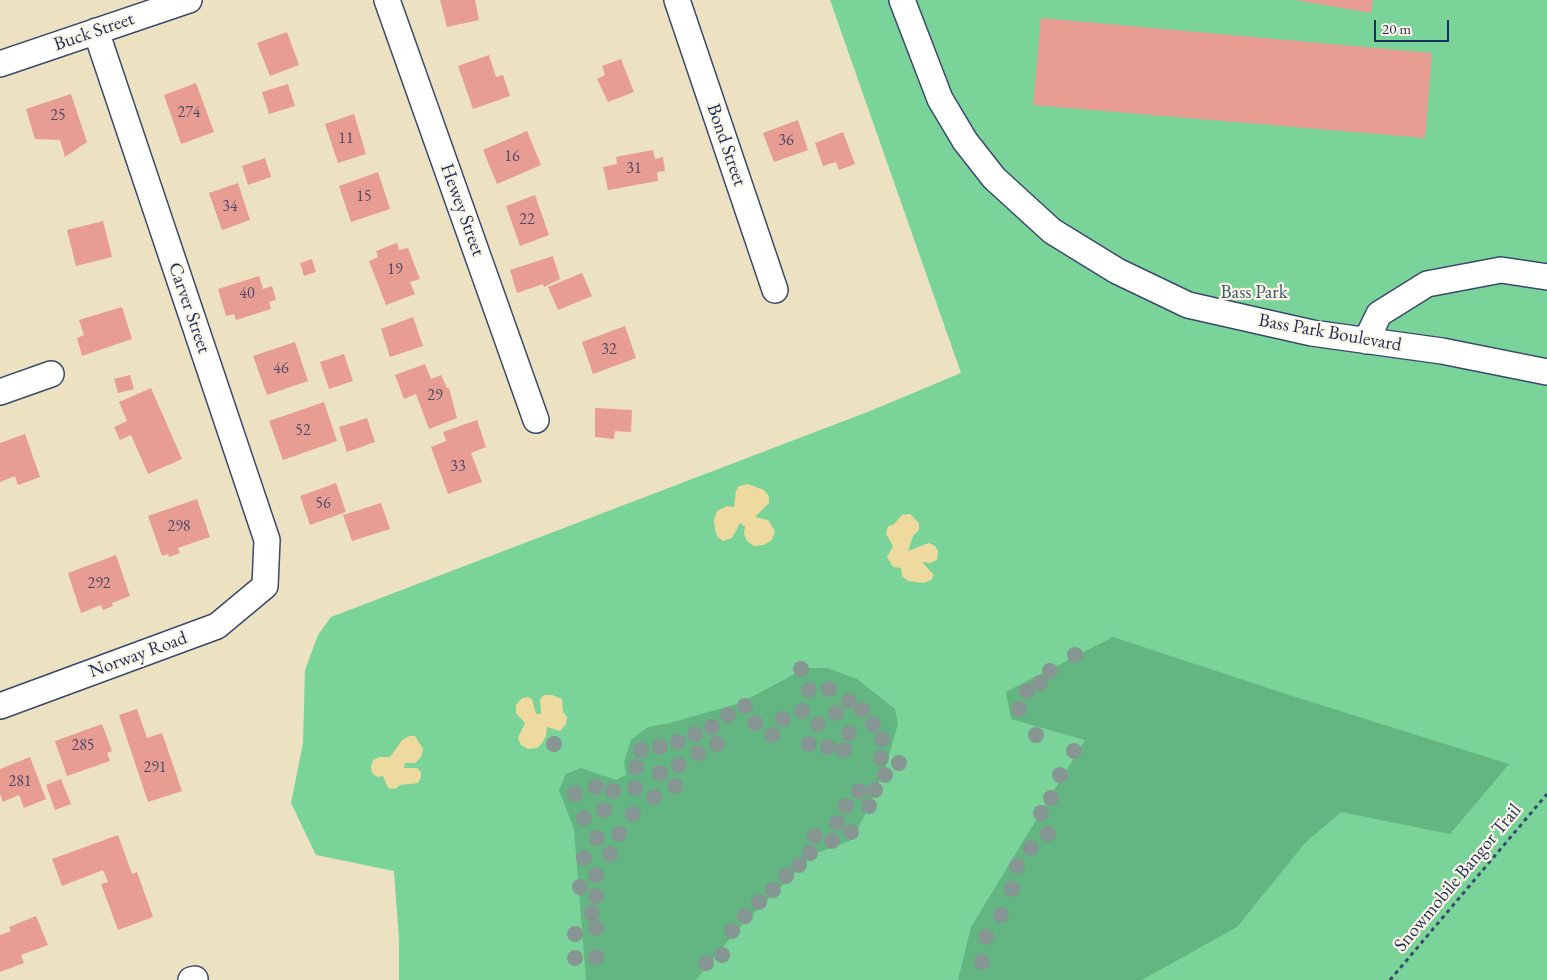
<!DOCTYPE html>
<html>
<head>
<meta charset="utf-8">
<style>
	body { margin:0 }
	#map { position:relative; width:1547px; height:980px; overflow:hidden; background:#ece2c1; font-family:"EB Garamond",serif }
	canvas { display:block }
	.scale { position:absolute; left:1374px; top:20px; width:75px; height:22px; box-sizing:border-box; border:2px solid #1b2f5e; border-top:0; padding-left:6px; font-size:15px; line-height:18px; white-space:nowrap; color:#1b2f5e; -webkit-text-stroke:4px #fcf5e5; paint-order:stroke }
</style>
</head>
<body>
<div id="map">
<canvas width="1547" height="980"></canvas>
<div class="scale">20 m</div>
</div>
<script>
const ctx = document.querySelector('canvas').getContext('2d');
ctx.lineJoin = 'round';
function paint(path, color) {
  ctx.fillStyle = color;
  ctx.fill(path, 'evenodd');
}
function shape(rows) {
  const path = new Path2D();
  for (const r of rows) {
    path.moveTo(r[0], r[1]);
    for (let i = 2; i < r.length; i += 2) path.lineTo(r[i], r[i + 1]);
  }
  return path;
}
function trace(path, color, width, dash) {
  ctx.strokeStyle = color;
  ctx.lineWidth = width;
  ctx.lineCap = dash ? 'butt' : 'round';
  ctx.setLineDash(dash || []);
  ctx.stroke(path);
}
function label(font, color, halo, rows, align = 'center') {
  ctx.font = font + ' "EB Garamond",serif';
  ctx.lineWidth = 4.5;
  ctx.setLineDash([]);
  ctx.textBaseline = 'middle';
  ctx.strokeStyle = halo;
  ctx.fillStyle = color;
  for (const [text, x, y, turn = 0] of rows) {
    ctx.save();
    ctx.translate(x, y);
    ctx.rotate((+turn || 0) * Math.PI / 180);
    ctx.textAlign = isNaN(turn) ? turn : align;
    if (halo) ctx.strokeText(text, 0, 0);
    ctx.fillText(text, 0, 0);
    ctx.restore();
  }
}
const green = shape([
	[830,0,1547,0,1547,980,399,980,399,940,394,871,316,855,291,803,303,743,305,670,318,635,331,617,870,411,961,373]
]);
const forest = shape([
	[1113,637,1289,695,1509,764,1450,834,1341,812,1305,843,1237,927,1142,980,958,980,971,927,1085,740,1011,719,1006,692],
	[806,668,827,668,857,679,895,709,898,724,886,765,863,819,850,841,814,854,737,930,696,980,586,980,574,829,559,790,566,774,581,768,616,780,626,775,624,762,631,740,648,727,670,723,740,703]
]);
const sand = shape([
	[748,484,764,490,769,496,769,503,755,517,768,520,775,531,772,540,764,545,754,546,747,541,744,534,745,527,740,523,732,538,723,541,717,536,715,529,714,520,717,511,727,506,734,507,736,491,739,486],
	[910,514,919,523,919,530,913,536,908,551,929,543,935,546,938,551,937,560,930,563,922,562,934,575,931,580,924,583,908,581,902,576,901,568,893,567,887,557,893,546,886,534,888,526,893,525,902,515],
	[544,695,552,695,562,699,563,712,567,717,566,724,560,731,547,727,546,736,542,743,537,748,528,749,521,745,518,738,525,723,516,713,516,705,522,698,528,697,532,699,536,714,541,714,540,699],
	[409,736,415,736,423,749,421,757,415,763,405,763,404,768,417,768,421,772,421,777,418,783,400,785,395,789,388,788,383,776,377,777,372,773,371,766,373,760,379,757,390,757,402,740]
]);
const building = shape([
	[440,0,475,0,479,20,447,27],
	[1295,0,1373,0,1371,13],
	[1041,18,1432,53,1425,138,1033,105],
	[287,32,299,65,270,76,257,43],
	[489,55,496,77,503,75,510,96,473,109,458,66],
	[621,59,634,92,608,102,597,79,605,75,602,66],
	[196,83,214,132,181,144,164,95],
	[288,84,295,106,269,114,262,92],
	[71,94,87,142,65,157,60,140,35,139,26,109],
	[354,114,366,154,338,163,325,124],
	[798,120,808,150,774,162,763,133],
	[527,131,541,165,497,184,483,150],
	[843,132,855,164,839,170,836,162,823,166,815,143],
	[653,150,655,159,663,157,665,171,657,172,658,181,608,190,603,167,617,164,616,157],
	[265,158,271,177,248,185,242,166],
	[378,172,390,209,351,222,339,186],
	[238,183,250,220,222,230,209,193],
	[535,195,549,235,520,246,506,206],
	[103,221,112,257,76,266,67,230],
	[397,243,399,250,408,248,420,279,410,282,415,294,386,305,369,261,378,257,376,251],
	[553,256,560,279,544,287,543,284,517,293,510,270],
	[312,259,316,272,304,276,300,263],
	[582,273,592,296,558,310,548,287],
	[259,276,263,289,272,286,276,300,269,302,271,309,236,320,234,314,226,316,218,289],
	[122,307,132,339,82,356,77,338,84,335,79,320],
	[413,317,423,346,390,357,381,329],
	[625,326,636,358,593,374,582,342],
	[295,342,308,381,267,395,253,356],
	[344,354,353,381,329,389,320,362],
	[425,364,431,379,441,375,447,388,449,388,457,418,429,429,416,394,404,399,395,375],
	[130,375,134,389,118,393,114,379],
	[151,388,182,459,148,474,131,435,120,440,114,427,127,421,119,402],
	[324,402,337,441,283,460,269,421],
	[595,408,632,410,631,432,615,431,614,439,595,437],
	[367,418,375,442,347,452,339,427],
	[477,420,486,447,471,453,482,482,448,494,431,447,446,441,443,432],
	[25,434,40,477,18,485,15,476,0,482,0,443],
	[336,483,346,512,310,525,300,496],
	[197,499,210,537,178,548,180,553,169,557,168,554,162,556,148,516],
	[381,503,390,529,352,541,343,515],
	[116,555,130,596,112,603,113,606,103,610,101,605,81,613,68,573],
	[137,709,147,738,162,733,182,791,148,802,119,715],
	[102,724,112,751,107,753,110,761,67,776,55,741],
	[30,757,46,799,24,808,19,795,3,802,0,794,0,769],
	[61,779,71,804,55,810,46,785],
	[118,835,132,874,137,872,153,917,118,930,101,884,108,882,103,870,62,886,52,859],
	[36,916,48,945,21,955,24,963,0,972,0,935,11,931,9,927]
]);
const path = shape([
	[1390,980,1547,794]
]);
const minor = shape([
	[387,0,536,420],
	[677,0,775,290],
	[902,0,940,99,965,141,994,178,1052,231,1117,271,1188,305,1312,333,1442,351,1547,372],
	[0,64,189,0],
	[1366,341,1379,314,1427,284,1501,270,1547,277],
	[0,392,51,374],
	[0,706,217,626,265,586,267,540,96,31],
	[191,980,195,979]
]);
const trees = [
	[1075,655],
	[801,669],
	[1050,671],
	[1040,683],
	[829,689],
	[809,690],
	[1027,691],
	[849,701],
	[745,706],
	[1019,709],
	[862,710],
	[802,711],
	[836,713],
	[728,715],
	[783,719],
	[755,723],
	[818,724],
	[873,724],
	[712,727],
	[849,733],
	[695,734],
	[772,735],
	[1036,735],
	[882,739],
	[678,742],
	[554,744],
	[717,744],
	[809,744],
	[660,747],
	[828,747],
	[641,750],
	[844,750],
	[1074,751],
	[698,753],
	[881,758],
	[899,763],
	[679,765],
	[636,767],
	[660,773],
	[885,775],
	[1060,775],
	[675,786],
	[596,787],
	[635,788],
	[875,790],
	[613,791],
	[859,791],
	[575,794],
	[654,797],
	[1051,798],
	[846,806],
	[869,806],
	[604,810],
	[1041,813],
	[633,814],
	[584,818],
	[837,823],
	[851,832],
	[619,834],
	[1048,834],
	[815,836],
	[597,838],
	[832,841],
	[1031,848],
	[810,853],
	[610,854],
	[584,858],
	[799,865],
	[1017,866],
	[596,875],
	[786,876],
	[580,887],
	[1012,889],
	[773,890],
	[596,896],
	[759,902],
	[592,913],
	[1001,915],
	[745,916],
	[596,928],
	[732,931],
	[575,934],
	[986,937],
	[722,955],
	[596,957],
	[575,958],
	[982,962],
	[706,963]
];
const numberNames = [
	["274",189,113],
	["25",58,116],
	["11",346,139],
	["36",786,141],
	["16",512,157],
	["31",634,169],
	["15",364,197],
	["34",230,207],
	["22",527,220],
	["19",395,270],
	["40",247,294],
	["32",609,350],
	["46",281,369],
	["29",435,396],
	["52",303,431],
	["33",458,467],
	["56",323,504],
	["298",179,527],
	["292",99,584],
	["285",83,746],
	["291",155,768],
	["281",20,782]
];
const streetNames = [
	["Buck Street",94,32,-19],
	["Bond Street",726,145,71],
	["Hewey Street",462,210,70],
	["Carver Street",189,308,71],
	["Bass Park Boulevard",1330,333,10],
	["Norway Road",138,655,-20],
	["Snowmobile Bangor Trail",1458,878,-50]
];
const parkNames = [
	["Bass Park",1254,293]
];
paint(green, '#7ad399');
paint(forest, '#63b581');
paint(sand, '#eeda9e');
paint(building, '#e79d92');
trace(minor, '#3a4a6d', 28);
trace(path, '#3a4a6d', 3, [4, 4]);
trace(minor, '#fff', 25);
ctx.fillStyle = '#869693';
for (const [x, y] of trees) {
  ctx.beginPath();
  ctx.arc(x, y, 8, 0, 2 * Math.PI);
  ctx.fill();
}
label('16px', '#4e4a6b', null, numberNames);
label('19px', '#1b2f5e', '#fcf5e5', streetNames);
label('19px', '#33586d', '#fcf5e5', parkNames);
</script>
</body>
</html>
